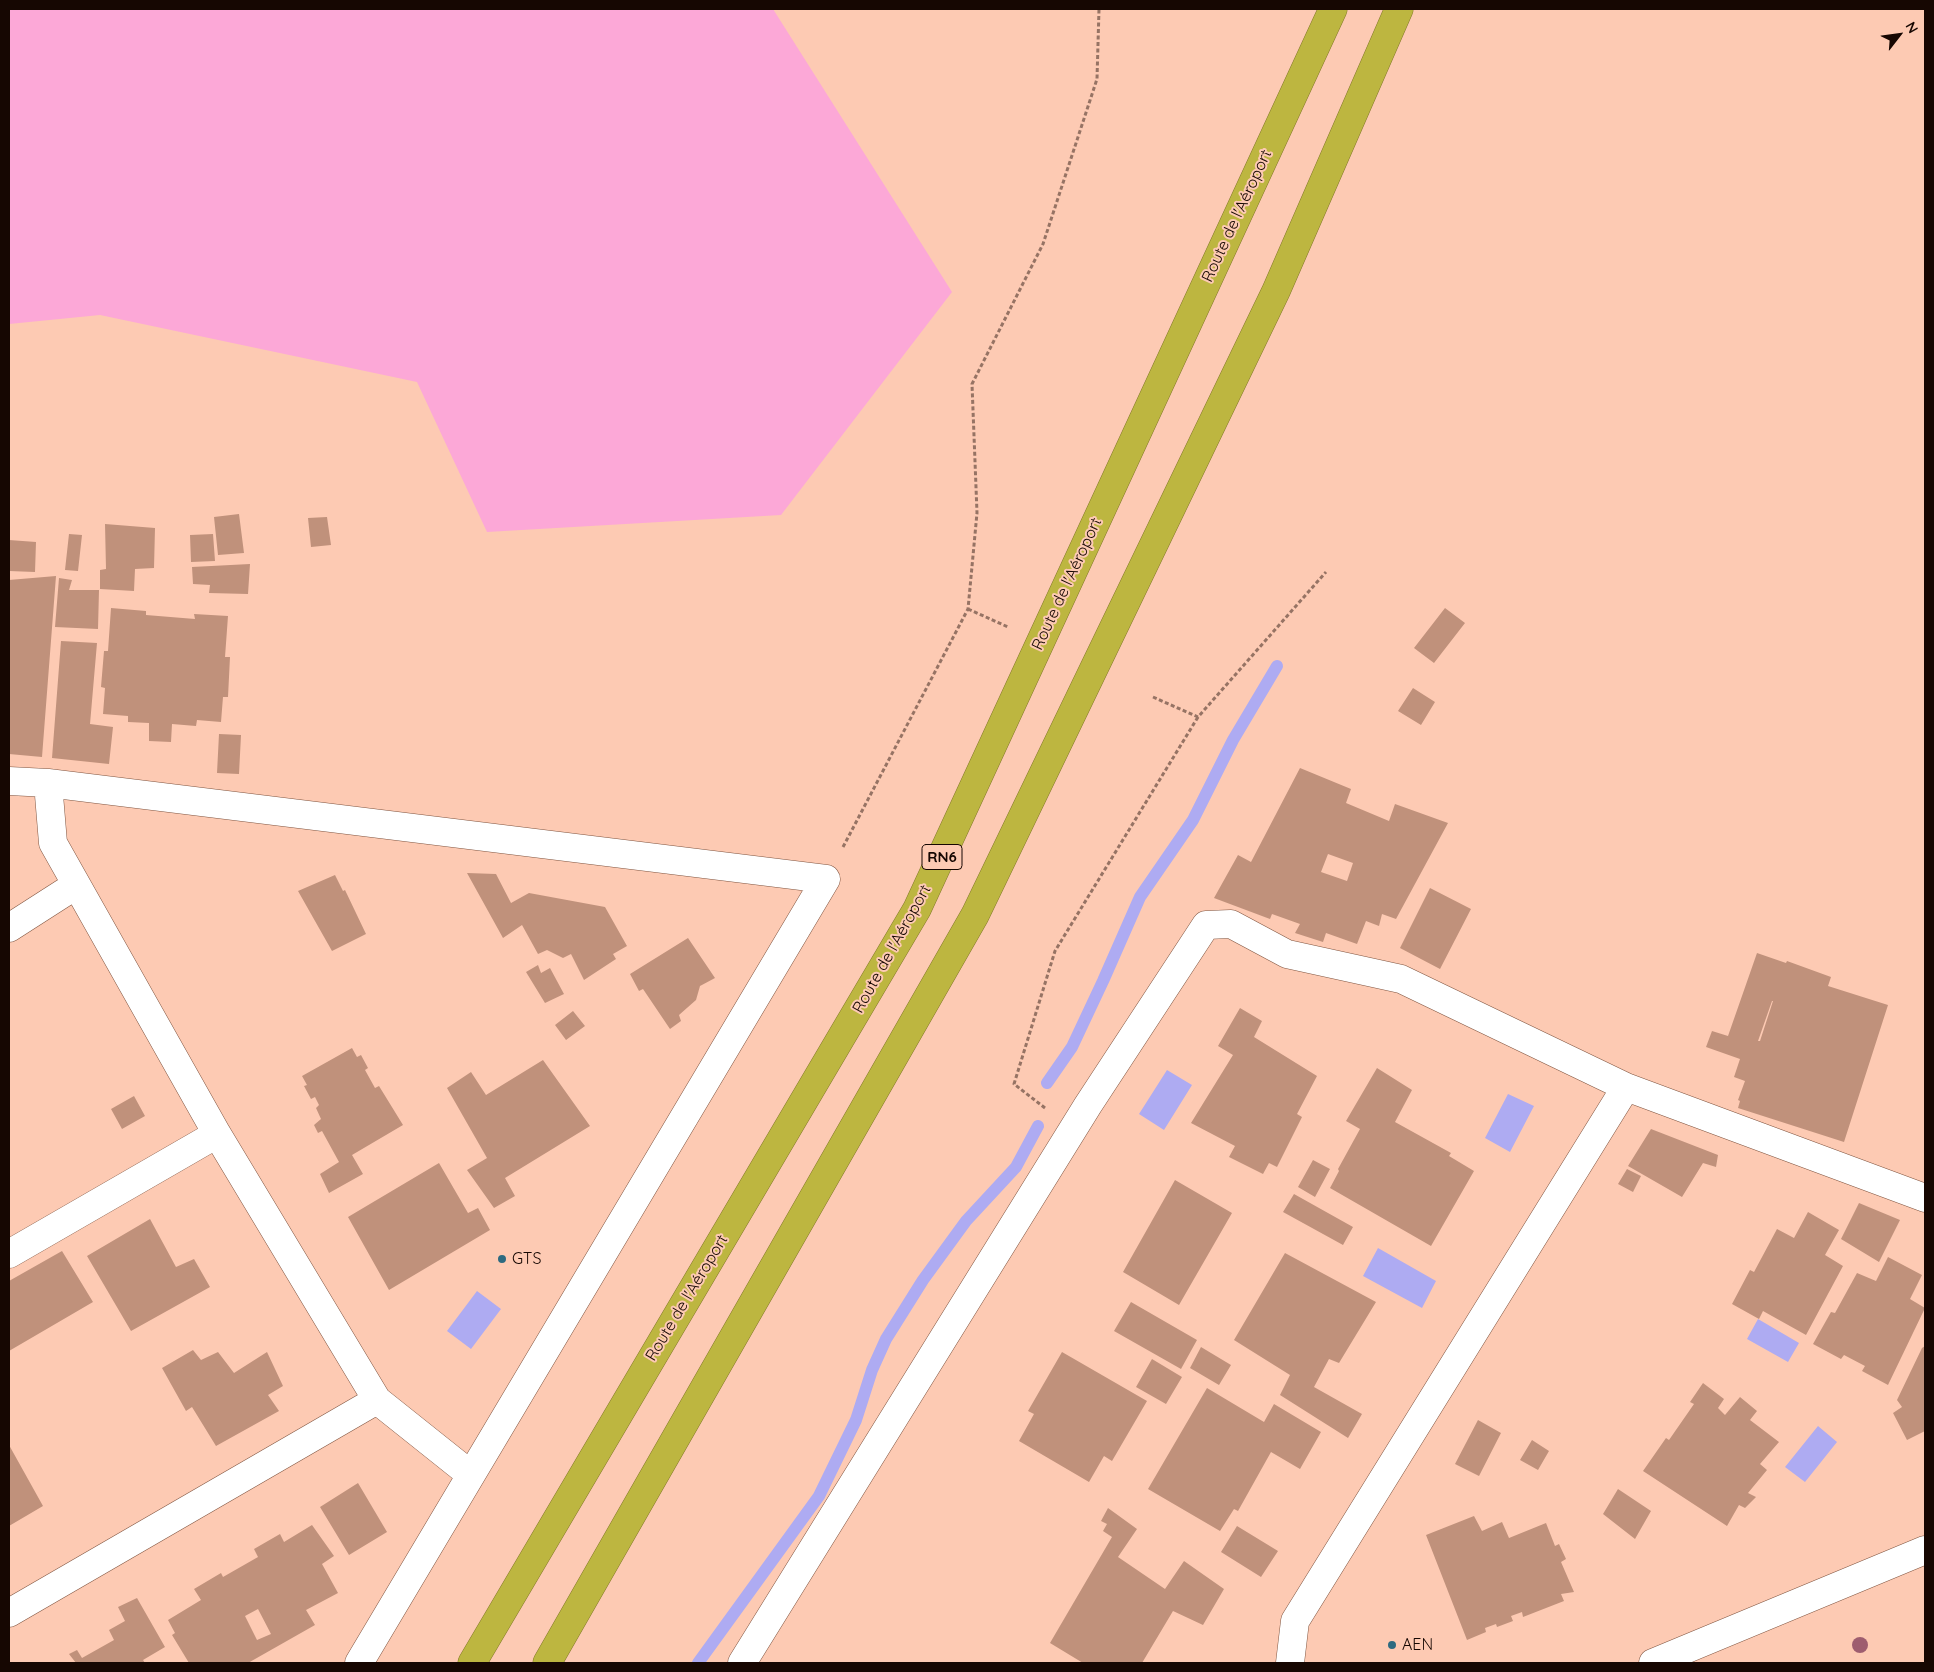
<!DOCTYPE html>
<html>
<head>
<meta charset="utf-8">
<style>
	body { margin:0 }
	#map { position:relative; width:1934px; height:1672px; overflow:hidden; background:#fdcab3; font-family:Quicksand,sans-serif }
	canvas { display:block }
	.frame { position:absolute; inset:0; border:10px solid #160702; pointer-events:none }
	.north { position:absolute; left:1874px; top:10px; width:50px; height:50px; -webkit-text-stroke:4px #fdcab3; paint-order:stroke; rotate:60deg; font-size:14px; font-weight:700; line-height:20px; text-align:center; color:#160702 }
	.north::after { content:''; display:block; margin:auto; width:18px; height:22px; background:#160702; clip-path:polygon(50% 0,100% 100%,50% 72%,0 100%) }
</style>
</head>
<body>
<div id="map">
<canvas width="1934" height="1672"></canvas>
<div class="frame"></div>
<div class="north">N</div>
</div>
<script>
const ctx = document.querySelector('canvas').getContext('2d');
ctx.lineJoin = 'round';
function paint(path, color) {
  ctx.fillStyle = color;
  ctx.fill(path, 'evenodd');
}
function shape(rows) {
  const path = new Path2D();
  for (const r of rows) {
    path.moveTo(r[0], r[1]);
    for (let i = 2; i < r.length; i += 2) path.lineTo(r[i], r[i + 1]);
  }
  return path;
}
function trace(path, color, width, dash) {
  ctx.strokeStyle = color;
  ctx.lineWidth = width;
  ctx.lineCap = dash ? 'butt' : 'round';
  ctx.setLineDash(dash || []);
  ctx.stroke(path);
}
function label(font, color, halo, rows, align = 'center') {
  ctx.font = font + ' Quicksand,sans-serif';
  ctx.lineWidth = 4;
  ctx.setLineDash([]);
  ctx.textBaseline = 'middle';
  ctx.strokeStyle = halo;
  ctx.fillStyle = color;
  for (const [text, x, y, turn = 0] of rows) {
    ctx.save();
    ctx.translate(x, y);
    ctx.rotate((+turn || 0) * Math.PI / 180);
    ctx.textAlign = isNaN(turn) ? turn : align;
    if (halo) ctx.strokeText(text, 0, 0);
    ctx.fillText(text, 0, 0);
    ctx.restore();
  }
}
const green = shape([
	[9,9,773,9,952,292,781,515,487,532,417,382,100,315,9,324]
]);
const water = shape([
	[1167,1070,1192,1085,1164,1130,1139,1114],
	[1508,1094,1534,1106,1510,1152,1485,1138],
	[1378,1248,1436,1281,1422,1308,1363,1276],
	[477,1291,501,1309,471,1349,447,1331],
	[1758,1319,1799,1343,1788,1362,1747,1339],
	[1818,1426,1837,1442,1805,1482,1785,1467]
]);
const stream = shape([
	[1047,1083,1072,1047,1103,981,1140,897,1193,820,1233,740,1277,666],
	[698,1663,819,1496,856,1420,872,1370,886,1339,923,1280,966,1221,1016,1167,1038,1126]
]);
const building = shape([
	[239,514,244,553,218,555,214,517],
	[327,517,331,545,311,547,308,518],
	[105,524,155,528,154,568,135,569,134,591,100,589,100,570,106,569],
	[69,534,82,535,78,571,65,570],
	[213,534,215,561,191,562,190,535],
	[9,540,36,542,35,572,9,571],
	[250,564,248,594,209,593,210,585,193,584,192,567],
	[56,576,42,757,9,754,9,580],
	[59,578,72,580,69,590,99,590,98,629,55,627],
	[111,608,146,611,146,615,195,619,194,614,228,616,225,657,230,657,228,697,223,697,221,722,197,720,196,726,172,724,171,742,149,741,149,723,128,722,128,716,103,714,105,688,101,687,104,651,108,651],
	[1445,608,1465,623,1434,663,1414,648],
	[61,641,97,643,90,724,113,727,109,764,52,758],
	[1413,688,1435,702,1421,725,1398,711],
	[219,734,241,735,239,774,217,773],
	[1300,768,1351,789,1346,803,1389,821,1395,804,1448,823,1396,919,1382,914,1379,926,1366,921,1357,944,1326,933,1323,942,1295,933,1300,924,1272,914,1270,919,1214,898,1238,855,1251,862],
	[1328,854,1353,863,1347,881,1321,872],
	[467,873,496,874,511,903,529,893,605,907,627,946,613,954,616,959,584,980,571,954,563,958,547,950,538,954,522,925,503,938],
	[335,875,343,891,345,890,366,934,332,951,298,891],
	[1430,888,1471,909,1440,969,1400,948],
	[688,938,715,978,700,986,696,1000,679,1015,681,1021,670,1029,643,989,639,991,630,974],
	[1757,953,1786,963,1787,961,1831,977,1828,986,1888,1005,1844,1142,1738,1108,1740,1101,1738,1100,1745,1081,1734,1077,1740,1059,1706,1047,1712,1031,1728,1036],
	[1772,1001,1773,1001,1760,1041,1758,1041],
	[538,965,541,973,550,968,564,994,545,1003,526,972],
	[1240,1008,1262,1021,1254,1037,1317,1076,1297,1114,1302,1117,1277,1167,1269,1163,1263,1174,1229,1157,1235,1146,1191,1123,1233,1055,1218,1046],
	[573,1011,585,1026,566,1040,555,1025],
	[352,1048,357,1057,361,1055,368,1068,365,1070,375,1088,379,1086,403,1125,352,1155,363,1174,329,1193,320,1174,339,1162,322,1131,318,1133,314,1125,321,1119,316,1108,319,1105,315,1097,311,1099,304,1086,307,1085,302,1076],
	[543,1060,590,1126,505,1178,515,1196,494,1208,467,1170,487,1158,447,1088,471,1072,486,1095],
	[1377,1068,1412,1090,1395,1122,1451,1153,1449,1156,1474,1171,1431,1246,1330,1188,1339,1171,1338,1169,1360,1129,1346,1121],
	[134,1096,145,1116,122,1129,111,1109],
	[1651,1129,1718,1155,1716,1167,1703,1163,1682,1197,1628,1166],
	[1313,1160,1330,1169,1315,1197,1298,1187],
	[439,1163,468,1213,478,1208,490,1230,389,1290,348,1217],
	[1627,1169,1641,1176,1633,1192,1618,1184],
	[1175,1180,1232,1213,1179,1305,1123,1272],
	[1294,1194,1353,1227,1343,1245,1283,1212],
	[1859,1203,1900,1220,1879,1262,1841,1239],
	[1808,1212,1839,1230,1825,1255,1843,1266,1806,1335,1763,1311,1759,1319,1732,1304,1750,1270,1754,1272,1777,1229,1794,1238],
	[150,1219,176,1267,194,1259,210,1287,131,1331,87,1256],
	[62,1251,93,1302,9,1351,9,1281],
	[1285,1253,1376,1302,1339,1363,1329,1359,1314,1387,1362,1414,1348,1438,1280,1395,1290,1375,1234,1340],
	[1888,1257,1922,1275,1910,1299,1925,1308,1888,1385,1862,1371,1865,1366,1844,1355,1841,1359,1813,1344,1831,1312,1835,1313,1857,1273,1876,1281],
	[1131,1302,1197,1340,1181,1369,1114,1331],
	[1925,1346,1925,1431,1907,1440,1893,1413,1902,1407,1897,1400,1922,1348],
	[1201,1347,1231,1365,1219,1385,1190,1368],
	[193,1350,201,1360,218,1352,234,1373,267,1352,283,1386,268,1395,279,1411,216,1446,192,1407,186,1411,162,1368],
	[1062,1352,1147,1401,1112,1461,1104,1456,1089,1482,1019,1441,1034,1414,1028,1411],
	[1152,1359,1182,1377,1166,1404,1136,1387],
	[1703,1383,1724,1399,1718,1408,1725,1415,1740,1397,1757,1411,1750,1420,1779,1442,1760,1464,1767,1470,1748,1493,1756,1497,1745,1508,1739,1505,1727,1526,1643,1471,1666,1438,1669,1440,1694,1404,1690,1402],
	[1207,1388,1264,1422,1274,1404,1321,1432,1300,1469,1271,1452,1238,1511,1234,1509,1220,1531,1148,1489],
	[1478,1420,1501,1433,1479,1476,1455,1464],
	[1532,1440,1549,1451,1538,1470,1520,1460],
	[9,1445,43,1506,9,1526],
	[358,1483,387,1532,349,1555,320,1507],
	[1618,1489,1651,1511,1635,1539,1603,1514],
	[1108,1508,1137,1529,1118,1557,1165,1589,1184,1561,1224,1589,1203,1625,1173,1611,1142,1663,1083,1663,1050,1643,1112,1537,1103,1531,1107,1524,1101,1521],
	[1474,1516,1482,1531,1502,1522,1509,1538,1546,1523,1555,1546,1559,1544,1566,1559,1561,1562,1574,1592,1561,1594,1564,1601,1523,1617,1522,1612,1511,1616,1513,1621,1497,1627,1496,1624,1485,1628,1486,1632,1467,1640,1426,1535],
	[312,1525,334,1556,322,1564,338,1593,306,1610,315,1625,248,1663,189,1663,172,1635,175,1633,168,1620,201,1600,194,1589,221,1573,223,1577,258,1557,254,1549,280,1534,284,1542],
	[258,1609,271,1634,257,1640,245,1616],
	[1237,1526,1278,1551,1261,1577,1221,1552],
	[137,1598,165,1647,143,1660,145,1663,76,1663,69,1654,77,1650,82,1658,114,1640,109,1630,125,1621,118,1607]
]);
const path = shape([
	[968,609,1008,627],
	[1153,697,1198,717,1326,572],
	[843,847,968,609,977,513,972,384,1043,244,1097,79,1099,9],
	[1045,1108,1014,1084,1055,951,1198,717]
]);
const minor = shape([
	[9,781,48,783,826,879,359,1663],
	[48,783,53,843,217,1134,377,1400,471,1475],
	[9,928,76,885],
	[9,1254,217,1134],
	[9,1613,377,1400],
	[742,1663,1088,1105,1206,925,1231,924,1287,954,1401,979,1626,1087,1925,1198],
	[1290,1663,1295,1621,1626,1087],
	[1653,1663,1925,1550]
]);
const highway = shape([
	[472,1663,917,909,1333,9],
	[547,1663,975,915,1276,291,1399,9]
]);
const trees = [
	[1860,1645]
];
const markers = [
	[502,1259,5,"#2d6a80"],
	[1392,1645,5,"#2d6a80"]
];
const shields = [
	[942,857,40]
];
const shieldNames = [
	["RN6",942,857]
];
const streetNames = [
	["Route de l'Aéroport",1237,216,-65],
	["Route de l'Aéroport",1067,584,-65],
	["Route de l'Aéroport",892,949,-61],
	["Route de l'Aéroport",687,1298,-59]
];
const poiNames = [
	["GTS",512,1259],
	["AEN",1402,1645]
];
paint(green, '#fca8d7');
paint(water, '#aeabf2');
trace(stream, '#aeabf2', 12);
paint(building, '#c0917b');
trace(minor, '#805540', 29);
trace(highway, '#83792a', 29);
trace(path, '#967364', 3, [4, 2.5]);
trace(minor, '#fff', 28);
trace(highway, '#bdb640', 28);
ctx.fillStyle = '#9e5d6f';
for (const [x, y] of trees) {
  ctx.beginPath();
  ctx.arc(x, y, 8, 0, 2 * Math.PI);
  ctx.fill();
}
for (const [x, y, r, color] of markers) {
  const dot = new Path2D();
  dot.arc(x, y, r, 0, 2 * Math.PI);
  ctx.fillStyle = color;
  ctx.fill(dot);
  trace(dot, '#fdcab3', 2);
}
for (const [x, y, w] of shields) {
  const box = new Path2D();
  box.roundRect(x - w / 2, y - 12.5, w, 25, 4);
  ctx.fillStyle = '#fdcab3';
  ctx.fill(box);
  trace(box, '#160702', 1);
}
label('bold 15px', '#160702', null, shieldNames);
label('16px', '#160702', '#fdcab3', streetNames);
label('16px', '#160702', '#fdcab3', poiNames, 'left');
</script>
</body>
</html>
